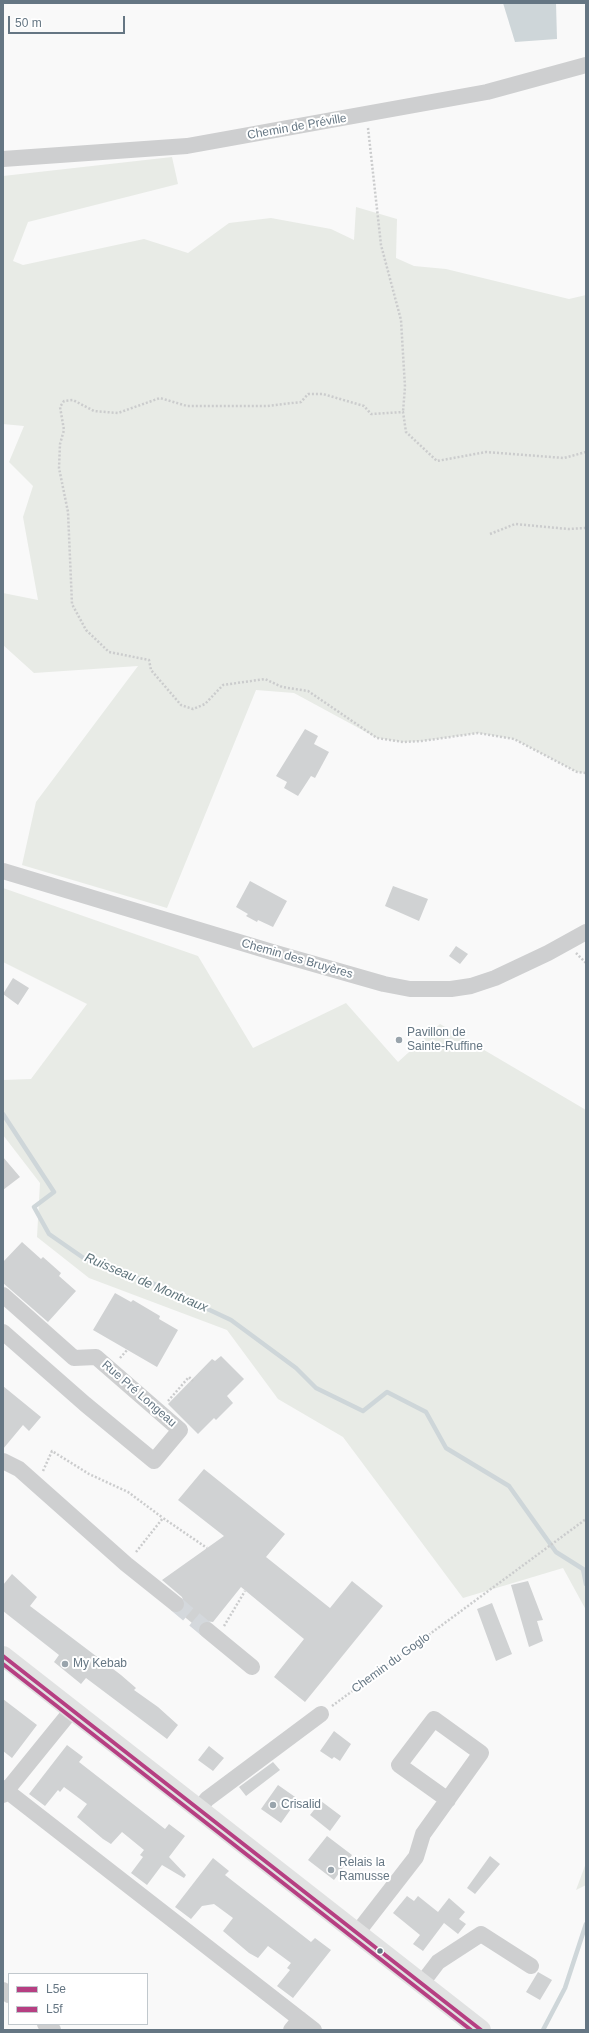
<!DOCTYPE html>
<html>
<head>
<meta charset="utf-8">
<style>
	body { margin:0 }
	#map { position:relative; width:589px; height:2033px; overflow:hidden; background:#f9f9f9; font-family:Arial,sans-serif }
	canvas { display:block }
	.frame { position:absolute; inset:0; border:4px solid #657683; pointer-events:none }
	.legend { position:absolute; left:8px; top:1973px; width:140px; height:52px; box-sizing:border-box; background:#fff; border:1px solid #c1c8cd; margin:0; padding:5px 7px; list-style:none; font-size:12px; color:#657683 }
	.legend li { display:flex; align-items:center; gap:8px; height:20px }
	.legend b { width:20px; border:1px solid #c1c8cd }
	.scale { position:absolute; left:8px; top:16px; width:117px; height:18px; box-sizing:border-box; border:2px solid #657683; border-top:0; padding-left:5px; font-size:12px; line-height:14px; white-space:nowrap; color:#657683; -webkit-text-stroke:3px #fff; paint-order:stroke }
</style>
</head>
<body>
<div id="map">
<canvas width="589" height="2033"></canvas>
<div class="frame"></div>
<ul class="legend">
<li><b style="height:5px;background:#b63f82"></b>L5e</li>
<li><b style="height:5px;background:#b63f82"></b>L5f</li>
</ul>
<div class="scale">50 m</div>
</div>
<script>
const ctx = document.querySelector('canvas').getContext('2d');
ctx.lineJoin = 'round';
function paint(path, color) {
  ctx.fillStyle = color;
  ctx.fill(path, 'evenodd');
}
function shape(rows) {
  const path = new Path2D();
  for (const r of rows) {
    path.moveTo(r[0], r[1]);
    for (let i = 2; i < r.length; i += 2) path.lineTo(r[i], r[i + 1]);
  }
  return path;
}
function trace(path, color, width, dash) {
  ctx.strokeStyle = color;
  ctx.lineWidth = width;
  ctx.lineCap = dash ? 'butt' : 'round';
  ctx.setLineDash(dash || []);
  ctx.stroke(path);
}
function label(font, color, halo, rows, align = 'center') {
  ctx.font = font + ' Arial,sans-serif';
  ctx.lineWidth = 4;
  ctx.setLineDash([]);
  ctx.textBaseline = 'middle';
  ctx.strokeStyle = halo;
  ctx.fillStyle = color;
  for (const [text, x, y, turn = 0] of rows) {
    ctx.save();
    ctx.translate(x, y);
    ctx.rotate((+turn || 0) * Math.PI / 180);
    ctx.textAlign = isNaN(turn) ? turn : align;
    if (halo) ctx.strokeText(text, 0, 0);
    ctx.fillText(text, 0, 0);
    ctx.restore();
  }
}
const green = shape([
	[172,157,178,184,28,222,13,261,23,265,144,239,188,253,229,223,271,218,331,229,354,240,356,207,397,219,396,258,414,266,446,269,569,299,586,295,586,773,577,772,514,739,478,733,422,741,403,742,377,738,294,693,256,690,167,908,22,865,36,802,138,666,34,673,3,645,3,593,38,600,23,517,33,486,9,462,24,426,3,424,3,176],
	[3,888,198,956,253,1048,346,1003,398,1062,440,1024,586,1110,586,1610,563,1568,463,1598,343,1437,278,1399,227,1330,89,1278,37,1237,40,1183,3,1135,3,1080,31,1079,87,1004,3,962],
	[586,1863,586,1885,576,1890]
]);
const water = shape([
	[503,3,556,3,557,39,515,42]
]);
const stream = shape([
	[3,1114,54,1192,34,1207,49,1234,85,1259,152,1283,231,1320,296,1368,316,1388,363,1411,387,1392,426,1412,446,1448,509,1486,556,1552,583,1569,586,1584],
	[543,2030,565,1988,586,1924]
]);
const building = shape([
	[305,729,318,736,314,744,329,752,315,778,311,776,298,796,284,788,287,782,276,776],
	[250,881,287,901,273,927,258,920,257,922,246,916,248,914,236,907],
	[393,886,428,899,419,921,385,906],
	[456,946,468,954,460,964,449,956],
	[13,978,29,988,18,1005,3,994],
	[3,1157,20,1177,3,1190],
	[22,1242,41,1259,43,1257,61,1273,59,1276,76,1291,48,1322,3,1283,3,1262],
	[115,1293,131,1302,133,1300,160,1316,159,1319,178,1330,157,1367,93,1330],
	[221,1356,244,1379,227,1396,233,1403,216,1420,214,1418,198,1434,168,1404,212,1359,215,1361],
	[3,1386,41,1417,29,1431,23,1425,3,1449],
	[204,1469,285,1534,266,1557,330,1608,352,1581,383,1606,305,1702,274,1677,304,1639,241,1587,213,1622,204,1621,198,1628,180,1613,185,1606,182,1597,162,1580,224,1536,178,1500],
	[12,1574,37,1597,30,1606,121,1675,136,1688,134,1690,158,1707,178,1725,167,1739,86,1678,81,1684,54,1662,59,1655,3,1611,3,1585],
	[528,1581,543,1620,537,1621,543,1641,529,1647,511,1585],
	[492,1603,512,1654,496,1661,477,1609],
	[3,1699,37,1725,12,1758,3,1751],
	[334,1731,351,1744,340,1761,334,1757,332,1759,320,1751],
	[67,1745,83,1757,79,1762,165,1829,169,1824,185,1836,169,1857,186,1875,184,1878,162,1865,147,1885,131,1873,143,1857,140,1855,144,1850,122,1832,111,1844,103,1839,77,1817,87,1804,64,1787,60,1792,58,1790,45,1806,29,1794],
	[209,1746,224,1758,213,1771,198,1760],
	[273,1762,280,1770,246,1796,239,1787],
	[278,1785,298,1799,281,1823,261,1809],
	[321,1801,341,1816,330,1831,310,1815],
	[327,1836,352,1855,334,1880,308,1860],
	[490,1856,500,1864,475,1894,467,1888],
	[213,1858,229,1871,225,1875,311,1942,315,1938,331,1950,293,1998,277,1986,290,1970,287,1968,291,1963,268,1946,258,1958,249,1953,223,1931,233,1918,214,1904,202,1906,191,1919,175,1907],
	[407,1896,414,1901,418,1896,438,1912,449,1898,465,1912,459,1919,466,1924,458,1934,444,1923,423,1951,413,1944,420,1935,393,1913],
	[538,1972,552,1980,540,2000,526,1992]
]);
const minorTunnel = shape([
	[176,1604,207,1630]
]);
const path = shape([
	[368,128,381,245,401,320,405,387,403,412],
	[586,452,564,458,486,452,437,461,406,432,403,412,371,414,364,406,323,394,308,394,301,402,267,406,187,406,160,398,118,413,94,411,73,400,64,401,60,407,64,430,60,444,59,468,68,512,72,604,86,630,109,652,149,660,151,670,181,705,193,709,205,704,223,685,265,679,282,687,308,691,377,738,403,742,422,741,478,733,514,739,577,772,586,773],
	[490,534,515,524,568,529,586,528],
	[576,953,586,963],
	[120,1358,128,1349],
	[168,1401,189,1377,193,1381],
	[43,1471,52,1451,89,1474,128,1492,163,1518],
	[136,1552,163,1518,207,1548],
	[224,1626,245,1591],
	[332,1706,586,1519]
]);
const minor = shape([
	[3,159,187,146,487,92,586,65],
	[3,871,272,952,384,984,410,989,451,989,471,986,495,978,548,953,586,932],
	[3,1295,74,1358,96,1357,180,1430,154,1461,85,1404,3,1332],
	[3,1461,19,1469,126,1564,176,1604],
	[207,1630,252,1667],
	[3,1788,314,2030],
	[3,1795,72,1710],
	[199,1809,207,1799,321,1714],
	[357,1933,416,1857,423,1834,481,1753,434,1719,399,1765,448,1800],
	[422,1983,438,1962,481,1934,531,1966],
	[3,1990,9,1995],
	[45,2024,53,2030],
	[291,2030,300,2019]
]);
const major = shape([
	[3,1656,481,2030]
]);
const bus1 = shape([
	[3,1656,481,2030]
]);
const bus2 = shape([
	[3,1664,471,2030]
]);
const markers = [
	[399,1040,4,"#99a4ac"],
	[65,1664,4,"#99a4ac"],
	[273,1805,4,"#99a4ac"],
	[331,1870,4,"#99a4ac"],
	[380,1951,3.5,"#657683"]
];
const streetNames = [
	["Chemin de Préville",297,127,-10],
	["Chemin des Bruyères",297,959,16],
	["Rue Pré Longeau",139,1394,41],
	["Chemin du Goglo",391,1663,-36]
];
const poiNames = [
	["Pavillon de",407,1033],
	["Sainte-Ruffine",407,1047],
	["My Kebab",73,1664],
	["Crisalid",281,1805],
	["Relais la",339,1863],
	["Ramusse",339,1877]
];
const waterNames = [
	["Ruisseau de Montvaux",146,1283,23]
];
paint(green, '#e8ebe6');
paint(water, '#ced6d9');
trace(stream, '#ced6d9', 4.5);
paint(building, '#d0d2d3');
trace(minorTunnel, '#d4d8dc', 16, [16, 8]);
trace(path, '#cbcccd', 2.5, [2, 2]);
trace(minor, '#cecfd0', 16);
trace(major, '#e1e2e2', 20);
trace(bus1, '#b63f82', 4);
trace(bus2, '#b63f82', 4);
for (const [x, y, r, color] of markers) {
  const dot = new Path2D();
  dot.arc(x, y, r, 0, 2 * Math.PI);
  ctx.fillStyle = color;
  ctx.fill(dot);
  trace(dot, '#fff', 1.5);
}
label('12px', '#657683', '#fff', streetNames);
label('12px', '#657683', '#fff', poiNames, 'left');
label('italic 13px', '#60757c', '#fff', waterNames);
</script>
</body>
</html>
